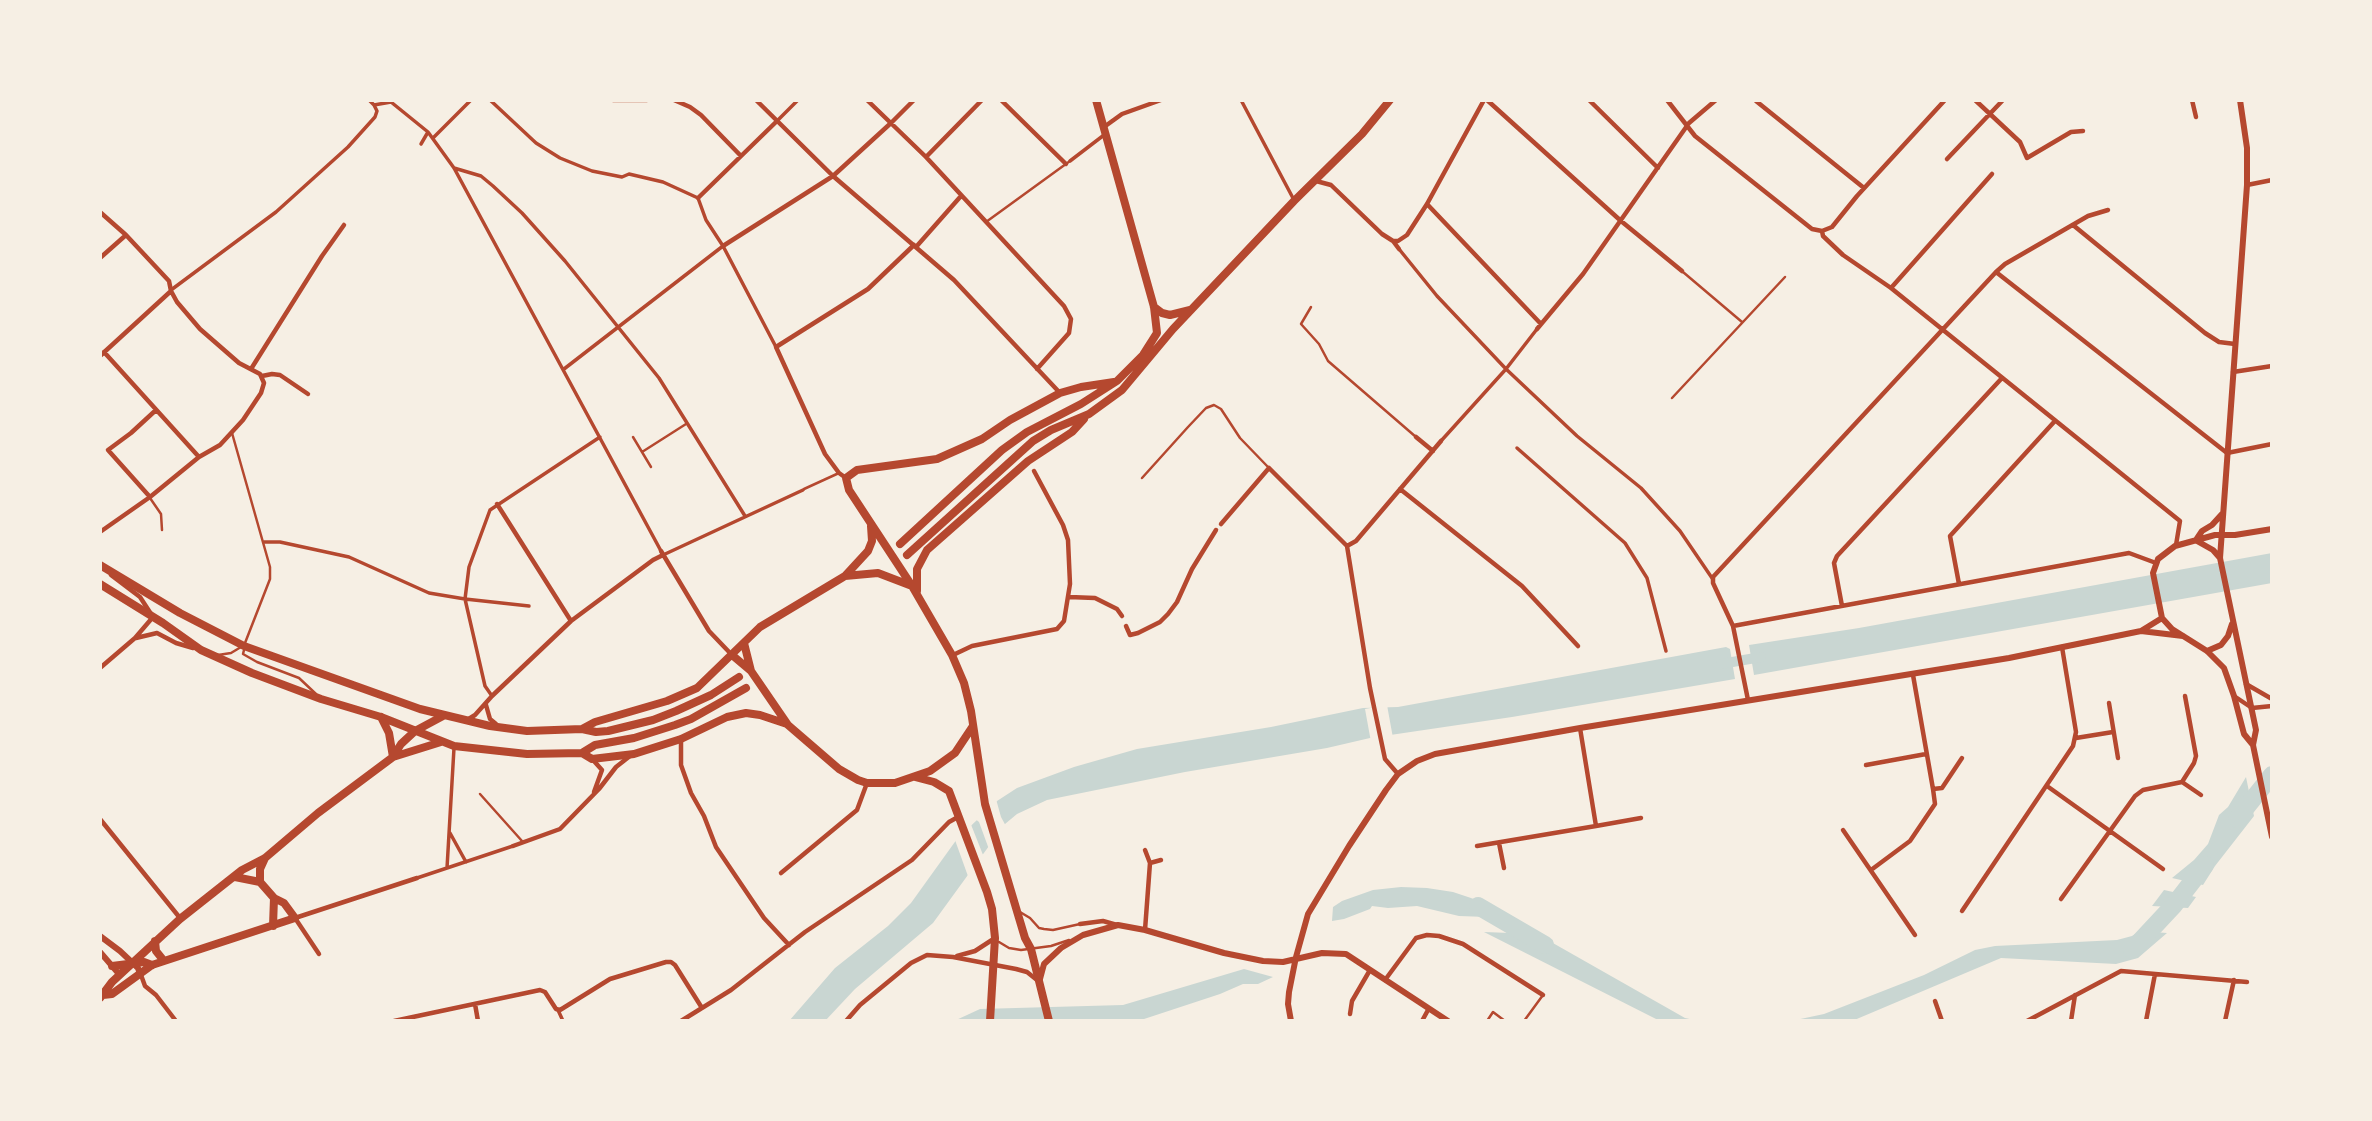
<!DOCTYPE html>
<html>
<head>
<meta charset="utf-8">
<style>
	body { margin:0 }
	#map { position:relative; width:2372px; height:1121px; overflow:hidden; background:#f6efe4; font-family:Helvetica,sans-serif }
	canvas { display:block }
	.frame { position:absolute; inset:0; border:102px solid #f6efe4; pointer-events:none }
</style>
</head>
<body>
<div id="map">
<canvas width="2372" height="1121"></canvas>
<div class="frame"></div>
</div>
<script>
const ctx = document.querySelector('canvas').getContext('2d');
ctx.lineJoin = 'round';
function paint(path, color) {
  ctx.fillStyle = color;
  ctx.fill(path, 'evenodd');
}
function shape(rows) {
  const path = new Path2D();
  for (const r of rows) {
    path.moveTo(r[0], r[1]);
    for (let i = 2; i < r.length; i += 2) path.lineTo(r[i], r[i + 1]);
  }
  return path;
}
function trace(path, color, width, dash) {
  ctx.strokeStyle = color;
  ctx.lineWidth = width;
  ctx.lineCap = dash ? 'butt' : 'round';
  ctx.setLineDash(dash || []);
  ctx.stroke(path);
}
const water = shape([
	[2272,553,2272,583,1754,675,1749,645,1859,628],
	[1726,647,1730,649,1735,679,1512,717,1370,738,1327,748,1185,772,1047,800,1017,814,1005,824,933,923,855,989,825,1021,789,1021,835,968,888,926,911,903,957,839,997,801,1017,788,1074,767,1137,749,1271,727,1363,708,1398,707],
	[2246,777,2254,816,2215,866,2203,885,2172,878,2194,860,2208,844,2219,815,2228,807],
	[1401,887,1427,888,1453,892,1471,898,1515,918,1459,916,1417,906,1388,908,1372,906,1370,909,1344,919,1332,921,1333,907,1342,901,1373,890],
	[2164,890,2196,897,2188,908,2152,906],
	[2140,931,2167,933,2138,958,2116,964,2001,958,1852,1021,1791,1021,1824,1014,1924,975,1975,950,1995,946,2117,940,2132,936],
	[1484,932,1537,934,1685,1018,1699,1021,1660,1021],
	[1244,969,1273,977,1258,984,1243,984,1220,994,1141,1020,954,1021,980,1009,1123,1005]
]);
const pier = shape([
	[1387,705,1393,738,1371,742,1365,709],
	[996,799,1001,817,1007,828,990,852,979,822,974,818],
	[970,822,985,860,969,879,955,840]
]);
const canal = shape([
	[1721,664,1761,657]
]);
const river = shape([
	[2237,819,2272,775],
	[1478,906,1545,945],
	[2132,950,2174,905,2205,865]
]);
const service = shape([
	[986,222,1070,161],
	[1683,272,1742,322],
	[1311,307,1301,324,1319,344,1328,361,1416,437],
	[1672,398,1785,277],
	[232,433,270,567,270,579,245,643],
	[633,437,651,467],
	[642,452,686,424],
	[1142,478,1188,427,1206,408,1214,405,1221,409,1240,438,1268,467],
	[804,489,839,473],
	[150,498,161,514,162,530],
	[244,650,243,654,257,662,299,678,316,694],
	[218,655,231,653,241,647],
	[480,794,522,841],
	[1020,912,1030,918,1039,928,1044,929,1053,930,1080,924],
	[999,942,1009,948,1021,950,1051,946,1069,940],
	[1487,1021,1493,1012,1505,1021],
	[1524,1021,1543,995]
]);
const pedestrian = shape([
	[364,100,369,100,374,105],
	[490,100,536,143,560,158,592,171,622,177,629,174,663,182,698,198,706,220,723,246,776,347],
	[1241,100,1294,200],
	[374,105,391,102,428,132,454,168,661,551],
	[777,121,798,100],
	[433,138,471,100],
	[421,144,428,132],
	[1070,161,1104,135],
	[454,168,481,176,493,186,522,213,565,261,659,378,745,516],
	[1399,249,1437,296,1506,369,1577,436,1641,488,1680,531,1712,578],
	[171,290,276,212,348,147,375,117,377,111,374,105],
	[564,369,723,246],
	[1441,441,1506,369,1537,329],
	[1517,448,1625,543,1647,578,1666,651],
	[264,542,280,542,349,557,429,593,465,599,529,606],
	[663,555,803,490],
	[492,696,485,686,465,599,469,567,490,510,600,437],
	[450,833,466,862],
	[447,868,454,748],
	[417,878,513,846],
	[558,1010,563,1021]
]);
const minor = shape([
	[613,100,647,100],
	[674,100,690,107,701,115,741,156],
	[756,100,833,176,954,280,1060,393],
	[867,100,926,157,1064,306,1071,319,1069,333,1037,369],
	[1001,100,1066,164],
	[1487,100,1621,221,1682,271],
	[1589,100,1658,168],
	[1667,100,1695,136,1812,229,1822,231,1823,236,1843,255,1891,288,2180,521,2176,545],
	[1975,100,2020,142,2027,158,2071,132,2083,131],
	[2192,100,2196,117],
	[1756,101,1864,188],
	[1104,127,1122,114,1161,100],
	[926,157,982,100],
	[1947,159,2003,100],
	[1316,181,1331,185,1382,234,1393,241,1399,249],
	[2247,185,2272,180],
	[698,198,777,121],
	[1427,204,1541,324],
	[100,212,126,235,169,281,171,291,177,302,200,329,239,363,260,374,264,383,261,393,243,420,220,445,199,457,150,497,100,532],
	[2073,225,2205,333,2219,342,2235,344],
	[1822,231,1832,227,1857,196,1945,100],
	[1393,241,1398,241,1407,235,1427,204,1484,100],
	[723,246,833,176,891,123,914,100],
	[916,247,961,196],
	[100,258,126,235],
	[1996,272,2227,453,2272,444],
	[1891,288,1992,174],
	[1537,329,1583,274,1689,123,1716,100],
	[104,352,199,457],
	[100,356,171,291],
	[251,369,322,256,344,225],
	[2233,372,2272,366],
	[262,376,272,374,280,375,308,394],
	[1416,437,1433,451],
	[846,478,839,473,825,454,776,347,868,289,914,245],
	[1400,489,1522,586,1578,646],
	[150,497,108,450,131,433,156,410],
	[497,504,571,621],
	[1221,524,1269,468,1347,546,1370,688,1385,759,1398,774],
	[1347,546,1356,541,1441,441],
	[661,551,709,631,731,654],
	[1959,584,1950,536,2054,422],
	[1069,597,1095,598,1117,609,1122,616],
	[1842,606,1834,563,1837,556,2002,378],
	[1126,626,1130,635,1138,633,1160,622,1168,614,1177,602,1192,569,1216,530],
	[1733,626,2129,553,2156,563],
	[136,638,157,633,176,643,193,648],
	[953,655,972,646,1057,629,1064,621,1070,584,1068,540,1063,525,1034,471],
	[100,668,135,638,153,617,140,597,111,575],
	[1913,675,1933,789],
	[2246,684,2272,699],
	[2234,696,2252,708,2272,706],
	[1748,700,1733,626,1713,583,1713,577,1996,272,2005,264,2088,216,2108,210],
	[2109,703,2118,758],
	[486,705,490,719,496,724],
	[467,720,475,715,492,696,571,621,653,560,663,555],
	[1580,728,1596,826,1641,818],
	[2076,738,2113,732],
	[681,740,681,765,691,793,704,816,716,847,764,918,789,945],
	[593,760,602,770,594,792],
	[1866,765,1926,754],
	[2182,782,2201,795],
	[2047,786,2163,869],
	[100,819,180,918],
	[1843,830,1915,935],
	[1499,843,1504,868],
	[513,846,560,829,599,789,616,767,630,756],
	[1477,846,1596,826],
	[1150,863,1161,860],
	[1871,870,1910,841,1935,804,1933,789,1942,788,1962,758],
	[781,873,857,810,867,783],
	[2061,899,2135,796,2143,790,2182,782,2194,763,2196,756,2185,696],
	[1962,911,2073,746,2076,732,2062,647],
	[1080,924,1103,921,1117,925],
	[1145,930,1150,863,1145,850],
	[319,954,295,918,417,878],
	[957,956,975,951,995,938],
	[141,975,145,986,156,995,176,1021],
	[1385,980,1416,938,1427,935,1439,936,1463,944,1543,995],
	[1935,1001,1942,1021],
	[475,1004,478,1021],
	[1350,1014,1352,1001,1370,970],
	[394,1021,540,990,545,992,556,1009,560,1010,610,979,666,962,671,962,675,965,702,1008],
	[681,1021,731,990,805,932,912,860,949,822,958,817],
	[846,1021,860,1005,911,963,927,955,953,957,1016,969,1027,972,1037,980],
	[1422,1021,1428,1010],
	[2027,1021,2121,971,2247,982],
	[2071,1021,2075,995],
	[2146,1021,2155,974],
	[2225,1021,2234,980]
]);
const tertiary = shape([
	[2240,100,2247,148,2247,185,2220,558,2256,730,2253,745,2272,837],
	[2196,540,2202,531,2212,525,2222,514],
	[2197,541,2213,550,2220,558],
	[2141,631,2162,618],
	[2207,651,2221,645,2228,636,2232,624],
	[2253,745,2244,734,2234,696,2224,668,2207,651,2172,629,2162,618,2153,573,2158,559,2175,546,2215,535,2235,535,2272,529],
	[100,936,120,951,138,968,140,974],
	[100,952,119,974],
	[1040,979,1044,964,1061,948,1083,935,1118,925,1145,930,1224,953,1263,961,1283,962,1322,953,1346,954,1448,1021],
	[1291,1021,1288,1004,1289,992,1296,957,1308,914,1349,846,1386,790,1398,774,1417,761,1435,754,1580,728,2009,658,2141,631,2183,636]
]);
const primary = shape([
	[1154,307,1162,313,1170,315,1190,310],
	[900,544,1002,450,1027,432,1081,404,1117,381,1143,355,1157,333,1154,307,1096,100],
	[907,555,1033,441,1051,430,1089,414,1122,390,1173,329,1294,201,1362,134,1390,100],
	[100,565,180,613,244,646,420,709,490,726,527,731,582,729,596,732,608,731,653,720,676,711,711,695,739,677],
	[845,576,868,551,872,541,871,526],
	[100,584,163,623,201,650,252,673,321,699,381,717,454,746,527,754,582,753,595,745,634,738,675,725,691,719,746,688],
	[912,586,849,490,846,478,857,470,937,459,982,439,1010,420,1060,393,1081,387,1114,382],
	[917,591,917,569,927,550,1028,461,1072,432,1084,419],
	[744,643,751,671,788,725,839,769,858,780,867,783,895,783,930,771,955,753,973,726],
	[732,655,751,671],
	[381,717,389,733,393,757],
	[582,729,595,722,667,701,697,688,760,627,845,576,878,573,912,586,952,655,964,683,971,711,985,804,1025,938,1031,949,1049,1021],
	[582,753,592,759,634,754,681,739,727,717,746,713,760,715,787,724],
	[393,757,441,742],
	[915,777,934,782,949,791,987,892,992,909,995,938,990,1021],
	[265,858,260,869,260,882,274,898,273,926],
	[235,877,260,882],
	[155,941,156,951,164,961],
	[112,966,144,962,152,965],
	[103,995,112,994,152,965,295,918,284,903,274,898],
	[100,998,112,982,180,919,242,870,265,858,318,813,393,757,401,744,415,731,443,716]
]);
paint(water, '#c9d6d2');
paint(pier, '#f6efe4');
trace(canal, '#c9d6d2', 10);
trace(river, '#c9d6d2', 18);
trace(service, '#b5482f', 2.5);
trace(pedestrian, '#b5482f', 3.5);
trace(minor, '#b5482f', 4.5);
trace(tertiary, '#b5482f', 6);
trace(primary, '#b5482f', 8);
</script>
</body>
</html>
